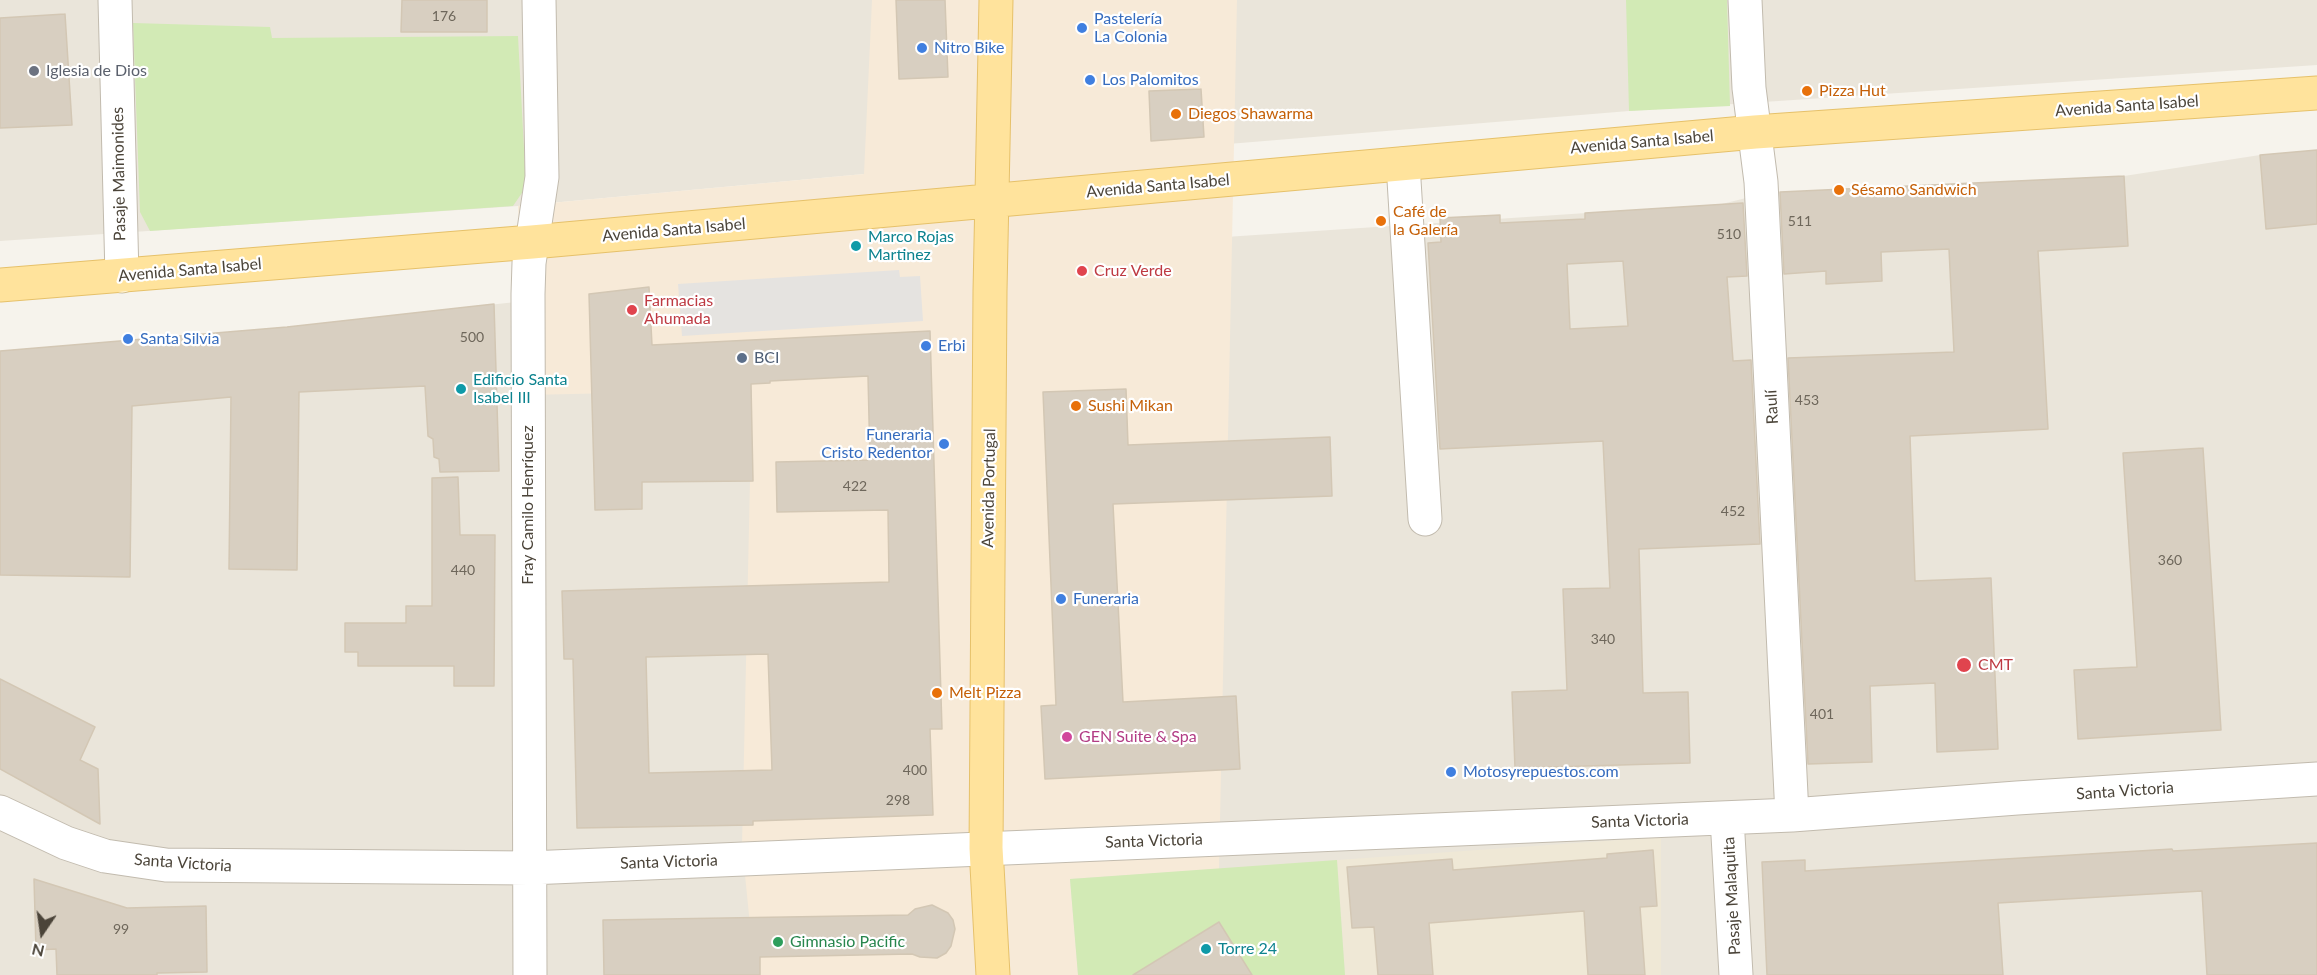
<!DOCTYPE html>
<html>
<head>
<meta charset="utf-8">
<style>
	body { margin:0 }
	#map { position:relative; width:2317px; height:975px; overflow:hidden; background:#f6f3ec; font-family:Lato,sans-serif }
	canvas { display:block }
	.north { position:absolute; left:12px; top:903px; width:60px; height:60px; -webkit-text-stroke:4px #fff; paint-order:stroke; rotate:193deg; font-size:16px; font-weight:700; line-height:24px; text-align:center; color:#4b4439 }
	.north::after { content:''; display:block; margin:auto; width:21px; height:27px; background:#4b4439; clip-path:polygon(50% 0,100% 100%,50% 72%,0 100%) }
</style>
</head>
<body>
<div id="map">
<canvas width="2317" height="975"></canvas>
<div class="north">N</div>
</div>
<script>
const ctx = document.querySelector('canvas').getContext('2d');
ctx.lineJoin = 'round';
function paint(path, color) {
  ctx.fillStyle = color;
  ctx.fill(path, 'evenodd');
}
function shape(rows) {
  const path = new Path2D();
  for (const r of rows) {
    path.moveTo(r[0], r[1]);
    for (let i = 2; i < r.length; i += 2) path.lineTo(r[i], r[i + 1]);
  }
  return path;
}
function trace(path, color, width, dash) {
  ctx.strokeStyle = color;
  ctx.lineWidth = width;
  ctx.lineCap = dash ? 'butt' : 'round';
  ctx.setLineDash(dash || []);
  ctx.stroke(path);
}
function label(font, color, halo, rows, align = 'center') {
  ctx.font = font + ' Lato,sans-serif';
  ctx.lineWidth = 4.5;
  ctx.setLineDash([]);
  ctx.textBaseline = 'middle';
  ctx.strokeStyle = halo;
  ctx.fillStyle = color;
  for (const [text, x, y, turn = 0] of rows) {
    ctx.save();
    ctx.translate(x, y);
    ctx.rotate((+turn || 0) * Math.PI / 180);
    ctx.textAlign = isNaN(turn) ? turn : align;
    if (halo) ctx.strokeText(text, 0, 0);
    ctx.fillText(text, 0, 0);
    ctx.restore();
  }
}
const residential = shape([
	[0,0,2317,0,2317,65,1629,111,864,174,518,206,0,241],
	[2317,150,2317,975,0,975,0,351,287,327,589,294,1105,245,1722,204,1766,193,2124,176,2260,155]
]);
const commercial = shape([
	[872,0,1237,0,1219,869,1070,879,1078,975,755,975,742,845,752,390,527,395,518,206,864,174]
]);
const education = shape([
	[1661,837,1661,975,1345,975,1337,860]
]);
const green = shape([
	[1626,0,1727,0,1730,106,1629,111],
	[133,23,270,27,272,38,518,36,526,187,513,206,150,231,140,212],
	[1337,860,1345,975,1078,975,1070,879]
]);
const parking = shape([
	[899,270,900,277,920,276,923,321,682,336,678,284]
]);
const building = shape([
	[402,0,487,0,487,32,401,32,402,0],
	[896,0,945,0,948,77,899,79,896,0],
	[65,14,72,125,0,128,0,18,65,14],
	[1201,89,1204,137,1151,141,1149,91,1201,89],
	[2317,150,2317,224,2266,229,2260,155,2317,150],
	[2124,176,2128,246,2038,251,2048,429,1910,436,1915,581,1991,578,1998,749,1937,752,1935,683,1870,686,1872,762,1808,764,1788,358,1954,352,1949,249,1881,252,1882,281,1826,284,1826,271,1784,274,1780,192,2124,176],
	[1743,203,1747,276,1727,277,1733,361,1751,360,1760,544,1639,549,1643,693,1688,692,1690,763,1515,768,1512,692,1567,690,1563,589,1610,588,1603,441,1440,449,1428,243,1441,242,1440,218,1500,215,1500,223,1585,219,1585,213,1743,203],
	[1623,261,1628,326,1570,329,1567,264,1623,261],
	[649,287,652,345,930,331,942,729,930,729,933,815,753,821,753,825,577,828,573,659,564,659,562,591,889,582,888,510,777,512,776,462,870,460,868,376,770,381,770,383,751,384,753,481,642,482,642,509,595,510,589,294,649,287],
	[768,654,772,770,649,773,646,657,768,654],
	[494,304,499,471,440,472,439,459,434,457,433,439,428,436,425,386,299,392,297,570,229,569,231,397,132,406,130,577,0,575,0,351,287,327,494,304],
	[1126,389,1128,445,1330,437,1332,496,1113,504,1123,702,1236,696,1240,769,1045,779,1041,706,1056,705,1043,392,1126,389],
	[2203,448,2221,730,2078,739,2074,670,2137,667,2123,453,2203,448],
	[458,477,460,535,495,535,494,686,454,686,454,666,358,666,358,652,345,652,345,623,406,623,406,606,432,606,432,478,458,477],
	[0,679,95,727,80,760,98,769,100,824,0,769,0,679],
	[2317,843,2317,975,2207,975,2202,891,1998,903,2003,975,1767,975,1762,862,1805,860,1805,871,2172,849,2173,851,2317,843],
	[1653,850,1657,906,1640,907,1645,975,1588,975,1584,911,1429,923,1433,975,1378,975,1374,927,1352,928,1347,867,1452,859,1453,870,1607,858,1607,854,1653,850],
	[34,879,127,908,206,906,207,972,157,973,157,975,57,975,56,949,36,950,34,879],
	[932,905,948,913,953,920,955,929,951,946,946,953,937,958,920,957,912,954,760,957,760,975,604,975,603,920,908,915,915,909,932,905],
	[1219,922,1252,975,1133,975,1219,922]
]);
const minor = shape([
	[115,0,122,276],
	[1745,0,1749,88,1761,182,1792,815],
	[1403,164,1425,519],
	[0,812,66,843,105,856,166,865,529,868,1792,815,2017,798,2317,779],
	[1727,818,1736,975],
	[530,975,528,294,529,263,542,177,539,0]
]);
const major = shape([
	[0,285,532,242,1755,132,2317,93],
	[993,975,986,848,990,291,996,0]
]);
const markers = [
	[1082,28,6,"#3f7fe0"],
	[922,48,6,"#3f7fe0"],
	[34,71,6,"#6b7280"],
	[1090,80,6,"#3f7fe0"],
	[1807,91,6,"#e8710a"],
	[1176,114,6,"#e8710a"],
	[1839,190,6,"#e8710a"],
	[1381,221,6,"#e8710a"],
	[856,246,6,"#0f9aa8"],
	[1082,271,6,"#e0444e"],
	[632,310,6,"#e0444e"],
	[128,339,6,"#3f7fe0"],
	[926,346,6,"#3f7fe0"],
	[742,358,6,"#5c6f8a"],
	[461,389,6,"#0f9aa8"],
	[1076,406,6,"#e8710a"],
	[944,444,6,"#3f7fe0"],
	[1061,599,6,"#3f7fe0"],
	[1964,665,8,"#e0444e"],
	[937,693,6,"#e8710a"],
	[1067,737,6,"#d1479c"],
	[1451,772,6,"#3f7fe0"],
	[778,942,6,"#2e9e5b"],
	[1206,949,6,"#0f9aa8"]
];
const numberNames = [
	["176",444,16],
	["511",1800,221],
	["510",1729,234],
	["500",472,337],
	["453",1807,400],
	["422",855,486],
	["452",1733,511],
	["360",2170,560],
	["440",463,570],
	["340",1603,639],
	["401",1822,714],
	["400",915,770],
	["298",898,800],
	["99",121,929]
];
const shopNames = [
	["Pastelería",1094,19],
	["La Colonia",1094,37],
	["Nitro Bike",934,48],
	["Los Palomitos",1102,80],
	["Santa Silvia",140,339],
	["Erbi",938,346],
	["Funeraria",932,435,"right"],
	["Cristo Redentor",932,453,"right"],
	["Funeraria",1073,599],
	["Motosyrepuestos.com",1463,772]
];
const worshipNames = [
	["Iglesia de Dios",46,71]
];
const foodNames = [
	["Pizza Hut",1819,91],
	["Diegos Shawarma",1188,114],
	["Sésamo Sandwich",1851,190],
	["Café de",1393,212],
	["la Galería",1393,230],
	["Sushi Mikan",1088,406],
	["Melt Pizza",949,693]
];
const streetNames = [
	["Avenida Santa Isabel",2127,106,-4],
	["Avenida Santa Isabel",1642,142,-5],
	["Pasaje Maimonides",119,174,-91],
	["Avenida Santa Isabel",1158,186,-5],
	["Avenida Santa Isabel",674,230,-5],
	["Avenida Santa Isabel",190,270,-5],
	["Raulí",1772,407,-93],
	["Avenida Portugal",989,488,-89],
	["Fray Camilo Henríquez",528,505,-90],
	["Santa Victoria",2125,791,-4],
	["Santa Victoria",1640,821,-2],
	["Santa Victoria",1154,841,-2],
	["Santa Victoria",669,862,-2],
	["Santa Victoria",183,863,4],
	["Pasaje Malaquita",1732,896,-93]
];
const cultureNames = [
	["Marco Rojas",868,237],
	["Martinez",868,255],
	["Edificio Santa",473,380],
	["Isabel III",473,398],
	["Torre 24",1218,949]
];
const healthNames = [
	["Cruz Verde",1094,271],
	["Farmacias",644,301],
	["Ahumada",644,319],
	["CMT",1978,665]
];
const serviceNames = [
	["BCI",754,358]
];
const hotelNames = [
	["GEN Suite & Spa",1079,737]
];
const leisureNames = [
	["Gimnasio Pacific",790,942]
];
paint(residential, '#eae5da');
paint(commercial, '#f7ead8');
paint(education, '#efe8d6');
paint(green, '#d2eab5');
paint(parking, '#e5e3e0');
paint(building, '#d8cfc1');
trace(building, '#d3c7b4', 1.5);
trace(minor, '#c2bbae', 35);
trace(major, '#e6c16a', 35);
trace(minor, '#fff', 33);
trace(major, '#ffe39c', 33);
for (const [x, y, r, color] of markers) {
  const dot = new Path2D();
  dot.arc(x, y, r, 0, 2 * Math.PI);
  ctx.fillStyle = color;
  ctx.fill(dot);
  trace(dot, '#fff', 2);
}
label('14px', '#6e675b', null, numberNames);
label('16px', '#366cbe', '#fff', shopNames, 'left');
label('16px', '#5b616d', '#fff', worshipNames, 'left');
label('16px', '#c56008', '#fff', foodNames, 'left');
label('16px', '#4b4439', '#fff', streetNames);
label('16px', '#0d838f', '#fff', cultureNames, 'left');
label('16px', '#be3a42', '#fff', healthNames, 'left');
label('16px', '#4e5e75', '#fff', serviceNames, 'left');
label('16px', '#b23c85', '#fff', hotelNames, 'left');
label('16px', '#27864d', '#fff', leisureNames, 'left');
</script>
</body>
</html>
